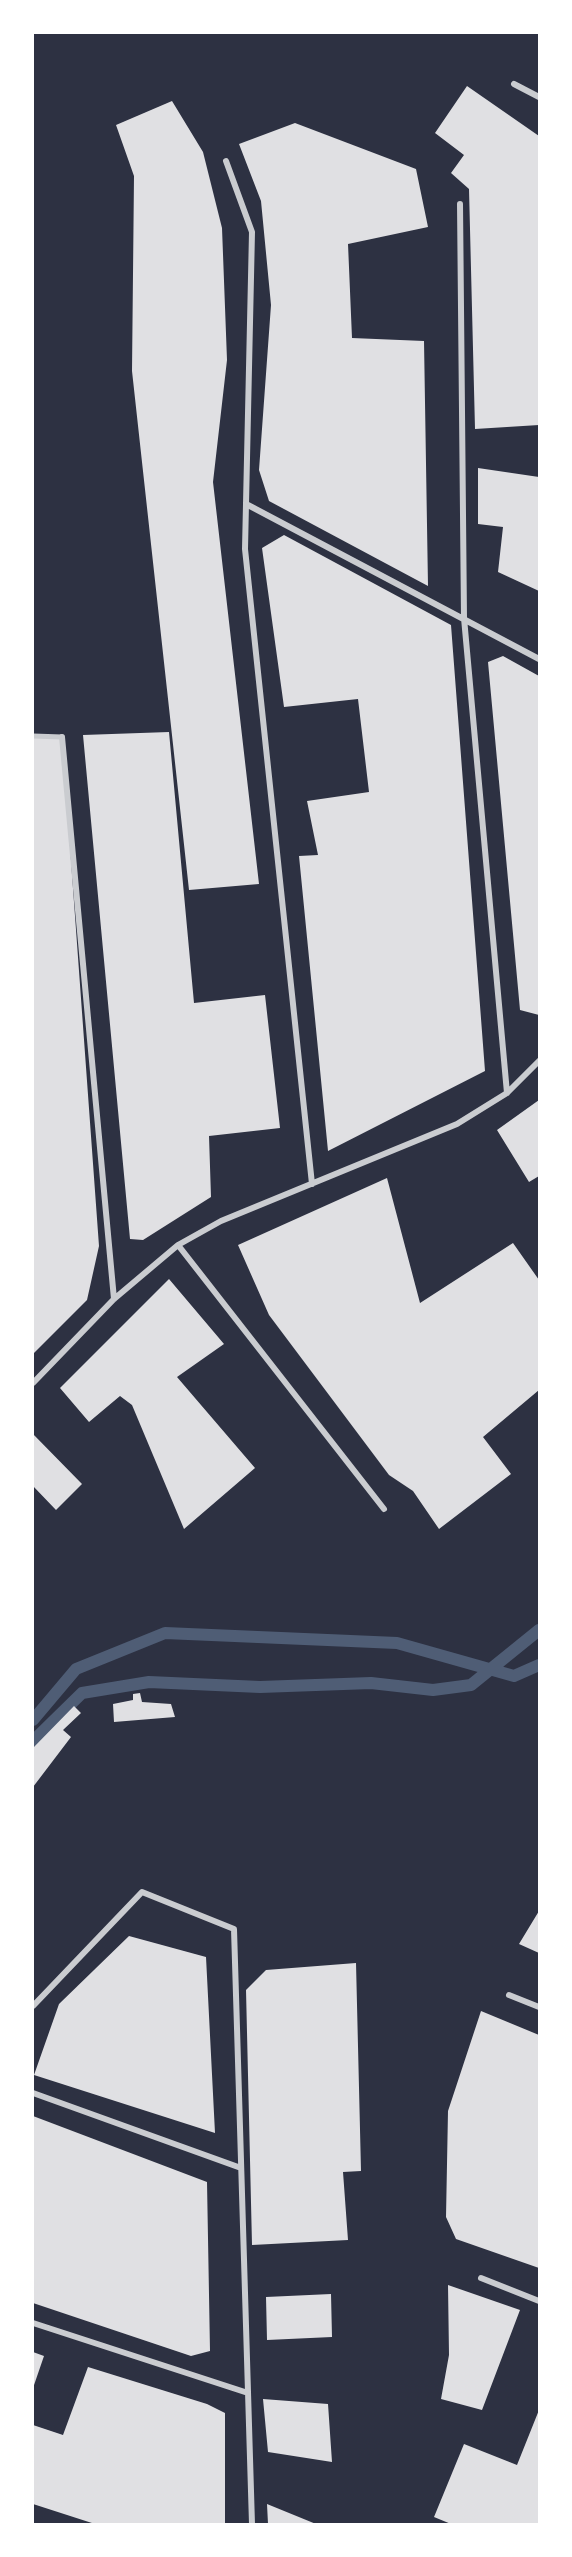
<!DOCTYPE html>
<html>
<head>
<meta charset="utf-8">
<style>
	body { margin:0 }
	#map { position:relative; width:572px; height:2557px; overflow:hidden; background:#2d3142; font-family:"Playfair Display",serif }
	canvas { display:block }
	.frame { position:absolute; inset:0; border:34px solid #fff; pointer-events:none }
</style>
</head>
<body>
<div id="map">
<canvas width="572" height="2557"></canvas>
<div class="frame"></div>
</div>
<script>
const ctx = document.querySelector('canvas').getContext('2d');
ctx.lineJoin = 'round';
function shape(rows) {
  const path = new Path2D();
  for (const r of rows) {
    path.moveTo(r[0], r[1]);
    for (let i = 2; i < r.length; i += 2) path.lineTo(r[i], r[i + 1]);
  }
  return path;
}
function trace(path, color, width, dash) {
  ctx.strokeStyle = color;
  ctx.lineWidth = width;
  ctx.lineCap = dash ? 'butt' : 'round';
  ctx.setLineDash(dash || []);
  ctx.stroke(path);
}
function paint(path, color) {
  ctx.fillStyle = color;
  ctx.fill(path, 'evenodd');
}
const stream = shape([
	[33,1720,76,1669,165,1633,397,1643,514,1676,539,1665],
	[33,1741,82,1693,149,1682,260,1687,371,1683,433,1690,471,1685,539,1630]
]);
const building = shape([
	[467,86,539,136,539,425,475,429,469,189,451,173,464,155,435,133],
	[172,101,203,152,222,228,227,360,213,482,259,884,189,890,132,371,134,176,116,125],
	[295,123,416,169,428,227,348,244,352,338,424,341,428,586,269,501,259,470,271,305,261,201,239,144],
	[478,468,539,477,539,591,498,572,503,527,478,524],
	[284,535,451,625,485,1071,328,1151,299,856,318,855,307,801,369,792,358,699,284,707,262,548],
	[503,656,539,676,539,1015,520,1010,488,662],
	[169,732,194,1003,265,995,280,1128,209,1136,211,1197,143,1240,130,1239,83,735],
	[33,736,62,737,99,1246,87,1300,33,1354],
	[539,1100,539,1176,529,1182,497,1130],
	[387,1178,420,1303,513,1243,539,1280,539,1390,483,1437,511,1474,439,1529,413,1491,389,1475,269,1315,238,1245],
	[169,1279,224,1344,177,1377,255,1468,184,1529,132,1405,120,1396,89,1422,60,1388],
	[33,1434,82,1484,56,1510,33,1486],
	[140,1693,142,1702,171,1704,175,1717,114,1722,113,1704,133,1700,133,1694],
	[74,1706,81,1713,63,1730,71,1737,33,1787,33,1748],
	[539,1911,539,1953,519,1944],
	[129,1936,206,1957,215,2133,34,2075,59,2004],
	[356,1963,361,2171,343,2172,348,2240,252,2245,246,1990,266,1970],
	[481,2011,539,2035,539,2268,456,2239,446,2217,448,2111],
	[33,2116,207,2182,210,2351,191,2356,33,2303],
	[448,2285,520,2310,482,2410,441,2399,449,2355],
	[331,2294,332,2337,267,2340,266,2297],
	[33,2352,44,2356,33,2388],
	[88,2367,207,2404,225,2413,225,2524,95,2524,33,2504,33,2425,63,2435],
	[263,2399,328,2404,332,2462,268,2452],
	[539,2410,539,2524,451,2524,434,2517,464,2444,517,2465],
	[267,2504,316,2524,268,2524]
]);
const pedestrian = shape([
	[33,736,62,737]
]);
const minor = shape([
	[514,84,539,97],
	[226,161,252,232,245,549,312,1184],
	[460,204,464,618,507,1093],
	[248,505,539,659],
	[62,737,114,1299],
	[178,1245,384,1509],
	[33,1383,114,1299,178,1245,221,1221,457,1124,507,1093,539,1061],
	[509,1995,539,2007],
	[33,2006,142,1892,234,1929,252,2524],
	[33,2093,241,2168],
	[481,2278,539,2301],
	[33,2323,248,2393]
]);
trace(stream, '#4f5d75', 12);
paint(building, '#e0e0e3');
trace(pedestrian, '#caccd0', 5);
trace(minor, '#caccd0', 6);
</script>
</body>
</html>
